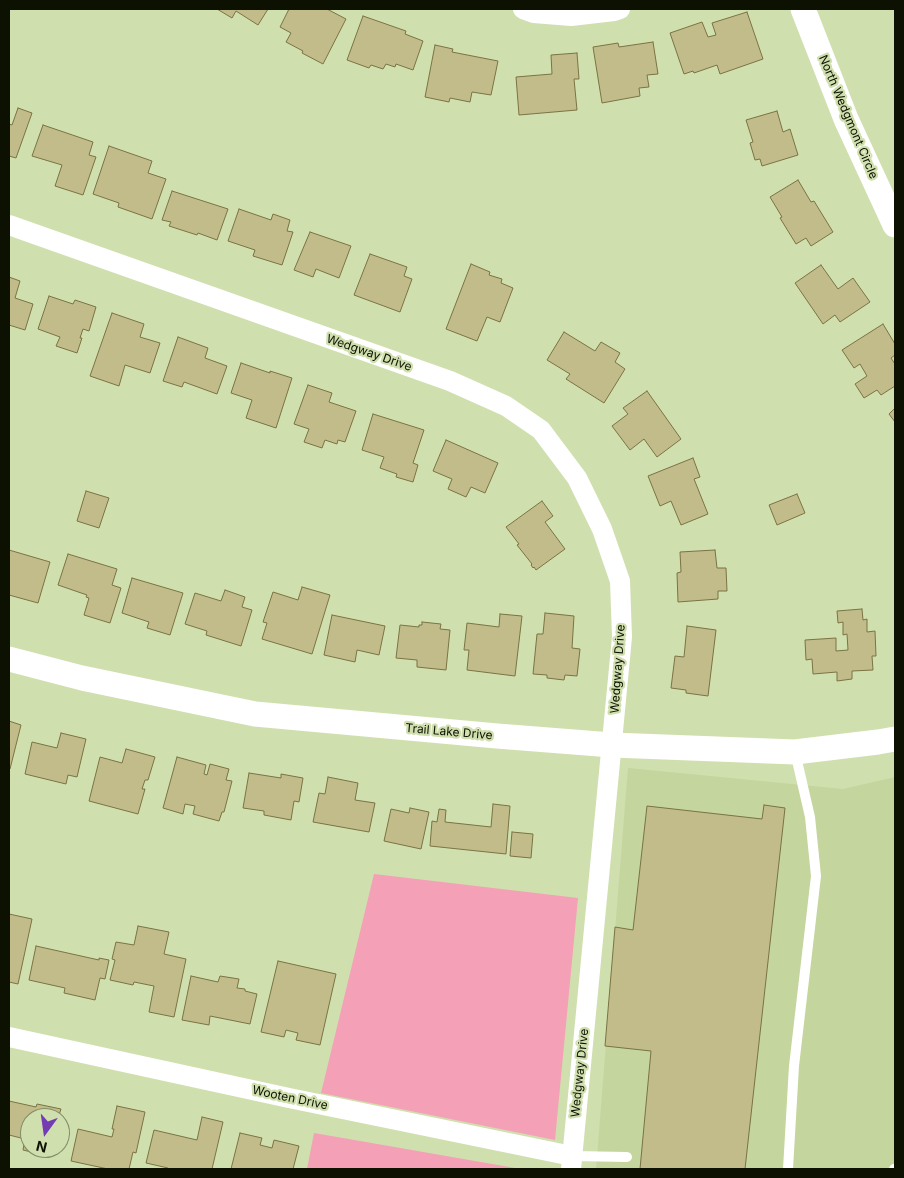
<!DOCTYPE html>
<html>
<head>
<meta charset="utf-8">
<style>
	body { margin:0 }
	#map { position:relative; width:904px; height:1178px; overflow:hidden; background:#d0dfae; font-family:Inter,sans-serif }
	canvas { display:block }
	.frame { position:absolute; inset:0; border:10px solid #0d1102; pointer-events:none }
	.north { position:absolute; left:20px; top:1108px; width:50px; height:50px; box-sizing:border-box; background:#d0dfae; border:1px solid #828d69; border-radius:50%; rotate:194deg; font-size:14px; font-weight:700; line-height:20px; text-align:center; color:#0d1102 }
	.north::after { content:''; display:block; margin:auto; width:18px; height:22px; background:#733cb2; clip-path:polygon(50% 0,100% 100%,50% 72%,0 100%) }
</style>
</head>
<body>
<div id="map">
<canvas width="904" height="1178"></canvas>
<div class="frame"></div>
<div class="north">N</div>
</div>
<script>
const ctx = document.querySelector('canvas').getContext('2d');
ctx.lineJoin = 'round';
function paint(path, color) {
  ctx.fillStyle = color;
  ctx.fill(path, 'evenodd');
}
function shape(rows) {
  const path = new Path2D();
  for (const r of rows) {
    path.moveTo(r[0], r[1]);
    for (let i = 2; i < r.length; i += 2) path.lineTo(r[i], r[i + 1]);
  }
  return path;
}
function trace(path, color, width, dash) {
  ctx.strokeStyle = color;
  ctx.lineWidth = width;
  ctx.lineCap = dash ? 'butt' : 'round';
  ctx.setLineDash(dash || []);
  ctx.stroke(path);
}
function label(font, color, halo, rows, align = 'center') {
  ctx.font = font + ' Inter,sans-serif';
  ctx.lineWidth = 4.5;
  ctx.setLineDash([]);
  ctx.textBaseline = 'middle';
  ctx.strokeStyle = halo;
  ctx.fillStyle = color;
  for (const [text, x, y, turn = 0] of rows) {
    ctx.save();
    ctx.translate(x, y);
    ctx.rotate((+turn || 0) * Math.PI / 180);
    ctx.textAlign = isNaN(turn) ? turn : align;
    if (halo) ctx.strokeText(text, 0, 0);
    ctx.fillText(text, 0, 0);
    ctx.restore();
  }
}
const built = shape([
	[628,768,843,789,895,777,895,1169,596,1169]
]);
const green = shape([
	[374,874,578,898,555,1140,321,1093],
	[314,1133,521,1169,307,1169]
]);
const building = shape([
	[217,9,268,9,258,25,236,11,232,18,217,9],
	[289,9,327,9,346,19,323,64,302,53,303,51,286,42,291,33,280,27,289,9],
	[747,12,763,59,720,74,717,65,694,73,693,71,684,74,670,33,702,22,708,37,716,35,712,23,747,12],
	[363,16,406,31,405,34,423,41,413,70,396,64,395,67,386,64,383,69,371,65,369,68,347,60,363,16],
	[653,42,658,74,647,75,649,87,639,88,640,96,602,103,593,47,618,43,619,47,653,42],
	[435,45,453,49,452,52,498,61,491,95,472,92,470,102,450,98,449,102,425,97,435,45],
	[577,53,579,79,574,79,577,110,519,115,516,77,552,74,551,55,577,53],
	[18,108,32,113,16,158,9,156,9,124,12,125,18,108],
	[777,111,783,132,790,129,798,155,762,166,760,159,755,160,750,143,753,142,746,120,777,111],
	[43,125,93,142,89,155,96,157,83,195,55,186,62,165,32,156,43,125],
	[109,146,152,161,148,173,166,179,152,219,118,207,119,203,93,194,109,146],
	[798,180,811,202,814,201,833,232,811,246,806,238,796,244,780,218,782,217,770,197,798,180],
	[172,191,228,209,217,240,198,233,197,235,169,226,171,222,162,220,172,191],
	[239,209,271,220,273,214,290,220,287,231,293,232,282,265,253,256,255,250,228,241,239,209],
	[310,232,351,246,339,278,316,269,313,277,294,270,310,232],
	[370,254,407,267,404,276,412,279,400,312,354,295,370,254],
	[471,264,490,272,489,275,502,279,501,283,513,288,500,322,487,317,477,341,446,329,471,264],
	[821,265,838,289,853,278,870,302,840,322,835,315,823,324,795,283,821,265],
	[9,277,20,281,15,298,33,304,25,330,9,325,9,277],
	[49,296,73,304,75,300,96,307,89,331,83,329,80,338,82,338,77,353,56,346,60,337,38,329,49,296],
	[112,313,144,324,140,337,160,343,150,373,125,365,119,386,90,376,112,313],
	[883,324,895,344,895,355,891,358,895,364,895,386,881,395,877,390,864,398,855,384,867,376,860,364,854,368,842,350,883,324],
	[564,332,595,351,601,342,620,353,615,362,625,369,604,403,566,379,570,374,547,360,564,332],
	[178,337,208,348,205,358,227,366,217,394,184,382,182,387,163,381,178,337],
	[241,363,270,373,270,371,292,378,276,428,246,418,252,400,231,393,241,363],
	[308,385,332,393,329,402,356,411,345,442,338,440,337,444,325,440,322,448,304,442,309,429,294,424,308,385],
	[647,391,681,439,657,457,644,439,630,450,612,426,628,414,623,408,647,391],
	[895,408,895,422,889,414,895,408],
	[373,414,424,430,413,463,418,465,413,482,396,477,397,474,380,468,384,457,362,450,373,414],
	[446,440,498,463,485,493,471,487,466,497,448,489,452,479,433,471,446,440],
	[693,458,700,477,694,479,708,514,681,525,671,501,660,506,648,476,693,458],
	[86,491,109,498,99,528,77,521,86,491],
	[797,494,805,513,777,525,769,505,797,494],
	[542,501,553,516,545,522,565,549,536,570,534,567,533,568,531,565,532,564,517,545,519,544,506,527,542,501],
	[9,550,50,562,38,603,9,595,9,550],
	[715,550,717,568,726,568,727,591,718,591,718,599,678,602,677,573,681,572,680,552,715,550],
	[68,554,117,569,112,585,121,588,110,623,84,615,89,598,86,597,87,595,58,585,68,554],
	[132,578,183,593,170,635,147,628,149,622,122,613,132,578],
	[302,587,330,595,312,654,262,639,267,623,263,622,273,592,298,600,302,587],
	[225,590,245,597,242,607,252,610,241,646,206,635,207,631,185,624,195,593,221,601,225,590],
	[862,609,863,620,867,619,867,632,875,631,876,656,872,656,873,670,852,671,852,679,837,681,837,672,813,674,812,659,806,660,805,640,836,638,836,651,848,650,847,634,843,635,843,622,838,623,837,611,862,609],
	[545,613,574,616,572,648,580,649,577,676,565,675,564,680,547,678,547,675,533,674,537,634,543,634,545,613],
	[500,614,522,616,515,676,467,670,469,650,464,650,467,623,499,627,500,614],
	[332,615,385,626,379,655,357,650,355,662,324,655,332,615],
	[422,622,441,624,440,629,450,630,446,670,417,667,417,660,396,658,400,625,419,627,419,625,422,625,422,622],
	[687,626,716,630,708,696,686,693,686,690,671,688,675,656,684,657,687,626],
	[9,721,21,725,10,769,9,769,9,721],
	[61,733,86,739,77,777,68,775,66,784,25,774,32,742,57,748,61,733],
	[126,749,155,757,148,780,145,780,142,789,145,789,138,814,89,801,100,757,122,763,126,749],
	[177,757,206,765,204,774,207,775,210,764,229,769,226,780,232,781,224,812,222,812,219,821,193,814,195,806,185,804,183,814,163,808,177,757],
	[249,773,281,778,281,774,303,778,299,802,294,801,291,820,264,815,264,811,243,808,249,773],
	[328,777,358,783,355,800,375,803,369,832,313,822,319,793,325,794,328,777],
	[493,804,510,806,506,854,430,846,432,821,437,822,439,809,446,810,445,822,491,827,493,804],
	[764,805,785,808,745,1169,640,1169,651,1051,605,1046,615,927,633,930,647,806,762,819,764,805],
	[410,808,429,812,421,849,384,841,391,809,409,813,410,808],
	[512,832,533,834,531,858,510,856,512,832],
	[9,914,32,919,18,984,9,982,9,914],
	[138,926,169,932,164,954,186,959,174,1017,149,1012,154,986,134,982,133,985,110,980,115,960,112,959,116,942,134,945,138,926],
	[36,946,99,960,99,958,109,960,105,979,100,978,95,1000,64,993,65,988,29,980,36,946],
	[278,961,336,974,320,1045,296,1040,298,1033,286,1030,284,1037,261,1032,278,961],
	[191,976,218,982,220,976,239,979,237,988,245,989,245,991,257,994,250,1024,210,1016,209,1025,182,1020,191,976],
	[9,1101,36,1107,37,1104,61,1109,58,1118,30,1118,30,1148,50,1148,48,1156,23,1150,25,1139,9,1135,9,1101],
	[117,1106,145,1112,136,1153,133,1152,129,1169,108,1169,71,1161,78,1129,112,1137,114,1129,112,1129,117,1106],
	[202,1117,223,1122,212,1169,168,1169,168,1168,146,1163,154,1130,197,1140,202,1117],
	[240,1133,262,1138,260,1145,272,1148,274,1140,299,1146,293,1169,231,1169,240,1133]
]);
const service = shape([
	[572,1156,627,1157],
	[788,1169,794,1066,816,876,810,817,795,752],
	[894,1169,895,1169]
]);
const minor = shape([
	[523,9,534,13,571,16,614,11,620,9],
	[9,225,450,381,506,406,541,430,577,478,602,529,620,581,622,637,571,1169],
	[9,1037,289,1098,572,1156]
]);
const tertiary = shape([
	[803,9,846,119,895,225],
	[9,659,82,678,255,714,497,736,612,745,795,752,878,742,895,739]
]);
const streetNames = [
	["North Wedgmont Circle",848,117,67],
	["Wedgway Drive",369,353,19],
	["Wedgway Drive",618,669,-86],
	["Trail Lake Drive",449,732,5],
	["Wedgway Drive",580,1073,-84],
	["Wooten Drive",290,1098,12]
];
paint(built, '#c4d59d');
paint(green, '#f4a0b7');
paint(building, '#c2bb8a');
trace(building, '#7a7344', 1);
trace(service, '#fff', 10);
trace(minor, '#fff', 20);
trace(tertiary, '#fff', 25);
label('12px', '#0d1102', '#d0dfae', streetNames);
</script>
</body>
</html>
